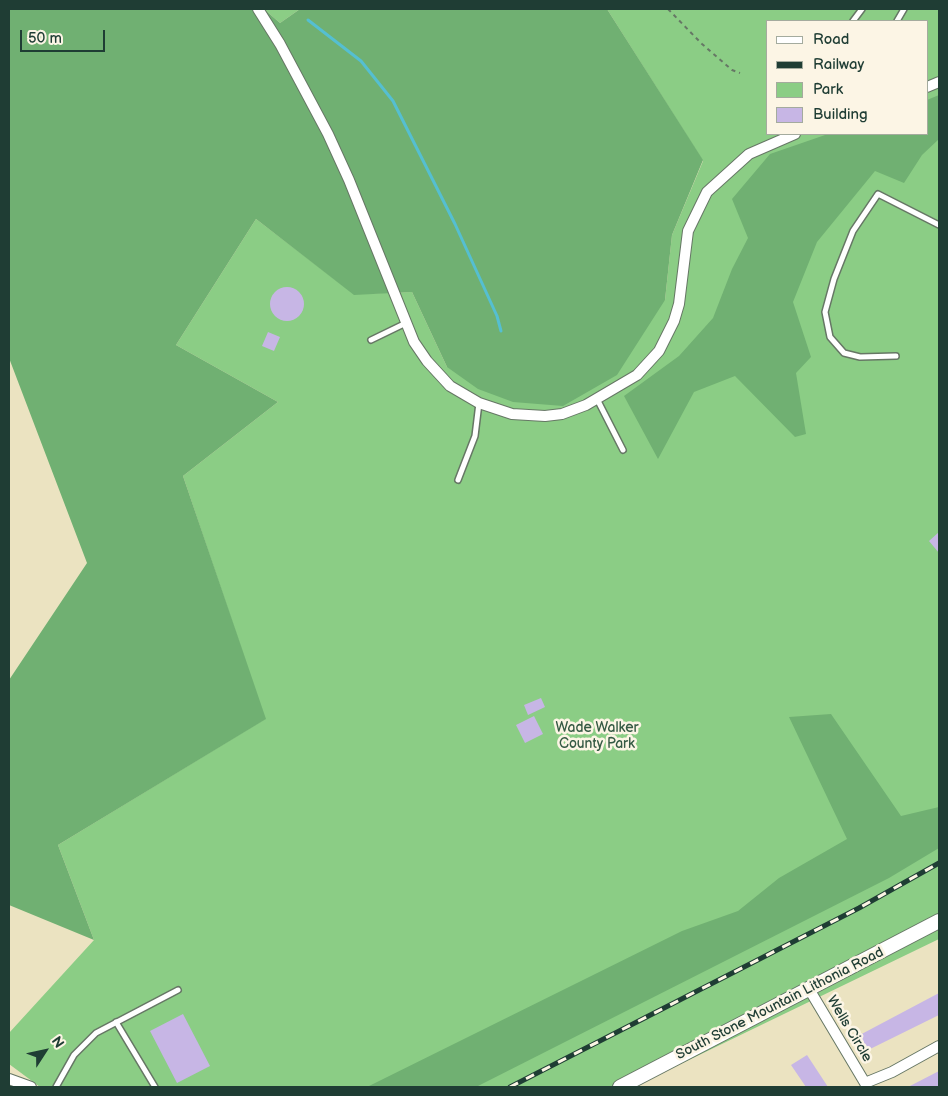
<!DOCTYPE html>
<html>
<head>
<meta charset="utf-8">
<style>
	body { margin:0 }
	#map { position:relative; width:948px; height:1096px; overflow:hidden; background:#ebe3c1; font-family:"Balsamiq Sans",sans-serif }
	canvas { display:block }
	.frame { position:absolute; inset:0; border:10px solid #1f3d34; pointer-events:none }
	.legend { position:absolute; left:766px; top:20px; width:162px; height:115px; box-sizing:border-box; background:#fcf5e5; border:1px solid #a4ab9e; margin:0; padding:6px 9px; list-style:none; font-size:15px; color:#1f3d34 }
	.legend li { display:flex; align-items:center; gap:10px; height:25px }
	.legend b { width:25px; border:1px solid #a4ab9e }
	.north { position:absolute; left:20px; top:1026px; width:50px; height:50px; -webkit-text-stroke:4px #fcf5e5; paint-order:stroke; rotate:55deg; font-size:14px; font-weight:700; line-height:20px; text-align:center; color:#1f3d34 }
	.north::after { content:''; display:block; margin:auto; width:18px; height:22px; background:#1f3d34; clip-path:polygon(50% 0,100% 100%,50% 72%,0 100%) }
	.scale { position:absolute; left:20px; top:30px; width:85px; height:22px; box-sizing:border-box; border:2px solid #1f3d34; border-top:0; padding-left:6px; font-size:15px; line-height:18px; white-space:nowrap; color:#1f3d34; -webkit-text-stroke:4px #fcf5e5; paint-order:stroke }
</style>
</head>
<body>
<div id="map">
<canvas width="948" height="1096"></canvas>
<div class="frame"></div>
<ul class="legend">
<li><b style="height:6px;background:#fff"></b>Road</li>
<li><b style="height:6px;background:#1f3d34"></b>Railway</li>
<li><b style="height:14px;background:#8bcd85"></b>Park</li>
<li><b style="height:14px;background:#c7b6e5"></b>Building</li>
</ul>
<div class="north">N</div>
<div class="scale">50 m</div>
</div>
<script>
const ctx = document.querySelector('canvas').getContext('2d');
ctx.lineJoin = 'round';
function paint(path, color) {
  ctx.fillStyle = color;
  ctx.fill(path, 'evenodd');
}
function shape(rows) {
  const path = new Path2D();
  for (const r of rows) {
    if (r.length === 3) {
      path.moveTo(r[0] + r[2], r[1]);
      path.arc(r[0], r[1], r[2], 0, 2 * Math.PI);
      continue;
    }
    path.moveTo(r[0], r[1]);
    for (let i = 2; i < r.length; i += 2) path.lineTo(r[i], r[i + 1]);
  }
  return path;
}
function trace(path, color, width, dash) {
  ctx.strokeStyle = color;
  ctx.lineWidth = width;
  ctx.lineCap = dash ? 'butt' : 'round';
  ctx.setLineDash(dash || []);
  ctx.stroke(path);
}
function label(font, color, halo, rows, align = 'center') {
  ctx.font = font + ' "Balsamiq Sans",sans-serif';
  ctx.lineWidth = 5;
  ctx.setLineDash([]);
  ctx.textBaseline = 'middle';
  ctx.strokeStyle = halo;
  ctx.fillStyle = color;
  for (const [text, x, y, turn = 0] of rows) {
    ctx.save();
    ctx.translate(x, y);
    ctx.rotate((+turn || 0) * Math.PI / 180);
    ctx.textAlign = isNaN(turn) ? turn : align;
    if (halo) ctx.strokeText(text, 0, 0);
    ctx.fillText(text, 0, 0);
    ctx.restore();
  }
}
const green = shape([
	[264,9,300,9,280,23],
	[607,9,939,9,939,939,633,1087,40,1087,9,1064,9,1033,94,940,58,845,265,719,183,476,278,402,176,345,256,219,354,294,412,292,447,367,665,300,672,235,703,161],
	[767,21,927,21,927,134,767,134]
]);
const forest = shape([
	[9,9,264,9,280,23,300,9,607,9,703,160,672,235,665,300,617,375,563,406,513,402,478,389,447,367,412,292,354,295,256,219,176,345,278,402,183,476,266,719,58,845,94,940,9,905,9,680,87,563,9,358],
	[939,95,939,139,922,155,904,183,875,171,817,242,793,302,811,357,796,373,806,434,795,437,735,376,694,392,658,459,624,396,679,356,713,318,732,269,748,238,732,199,770,154,828,134,927,134,927,100],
	[831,714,901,816,939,807,939,848,889,878,476,1087,367,1087,682,931,738,911,779,878,847,839,789,717]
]);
const stream = shape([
	[308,20,361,61,393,101,455,224,497,316,501,331]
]);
const building = shape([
	[287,304,17],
	[268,332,280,337,274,351,262,346],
	[939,532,939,553,929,541],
	[541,698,545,707,528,715,524,705],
	[534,716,543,734,525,743,516,725],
	[939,993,939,1015,864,1052,856,1037],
	[183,1014,210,1066,177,1083,150,1031],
	[807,1055,828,1087,806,1087,791,1065],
	[939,1071,939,1087,908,1087]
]);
const path = shape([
	[668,9,702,44,732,70,740,73]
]);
const lane = shape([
	[853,21,862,9],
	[897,21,904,9],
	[371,340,406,323],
	[896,356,860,357,844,353,830,337,825,312,834,279,853,231,878,194,939,225],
	[597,399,623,450],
	[458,480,475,436,479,403],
	[116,1022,155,1087],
	[56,1087,74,1055,96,1033,178,990]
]);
const street = shape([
	[258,9,280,44,328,134,349,180,414,342,427,361,450,386,479,403,512,414,545,416,562,414,586,405,637,375,659,351,674,321,679,304,688,231,707,192,749,154,795,134],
	[927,87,939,82],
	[809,989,865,1083],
	[9,1079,31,1087],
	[867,1087,865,1083,892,1072,939,1046]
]);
const secondary = shape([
	[620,1087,939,921]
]);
const rail = shape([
	[510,1087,859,908,939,863]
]);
const parkNames = [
	["Wade Walker",597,728],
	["County Park",597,744]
];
const streetNames = [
	["South Stone Mountain Lithonia Road",780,1004,-27],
	["Wells Circle",849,1029,59]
];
paint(green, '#8bcd85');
paint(forest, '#70b072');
trace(stream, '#55bfd1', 3);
paint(building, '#c7b6e5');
trace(lane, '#667765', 8);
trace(street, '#667765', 12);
trace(secondary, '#667765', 16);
trace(path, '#667765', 2, [4, 4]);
trace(lane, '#fff', 5);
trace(street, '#fff', 10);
trace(secondary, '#fff', 14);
trace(rail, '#1f3d34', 5);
trace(rail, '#fcf5e5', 3, [9]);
label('14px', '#355a44', '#fcf5e5', parkNames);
label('14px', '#1f3d34', '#fcf5e5', streetNames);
</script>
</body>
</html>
